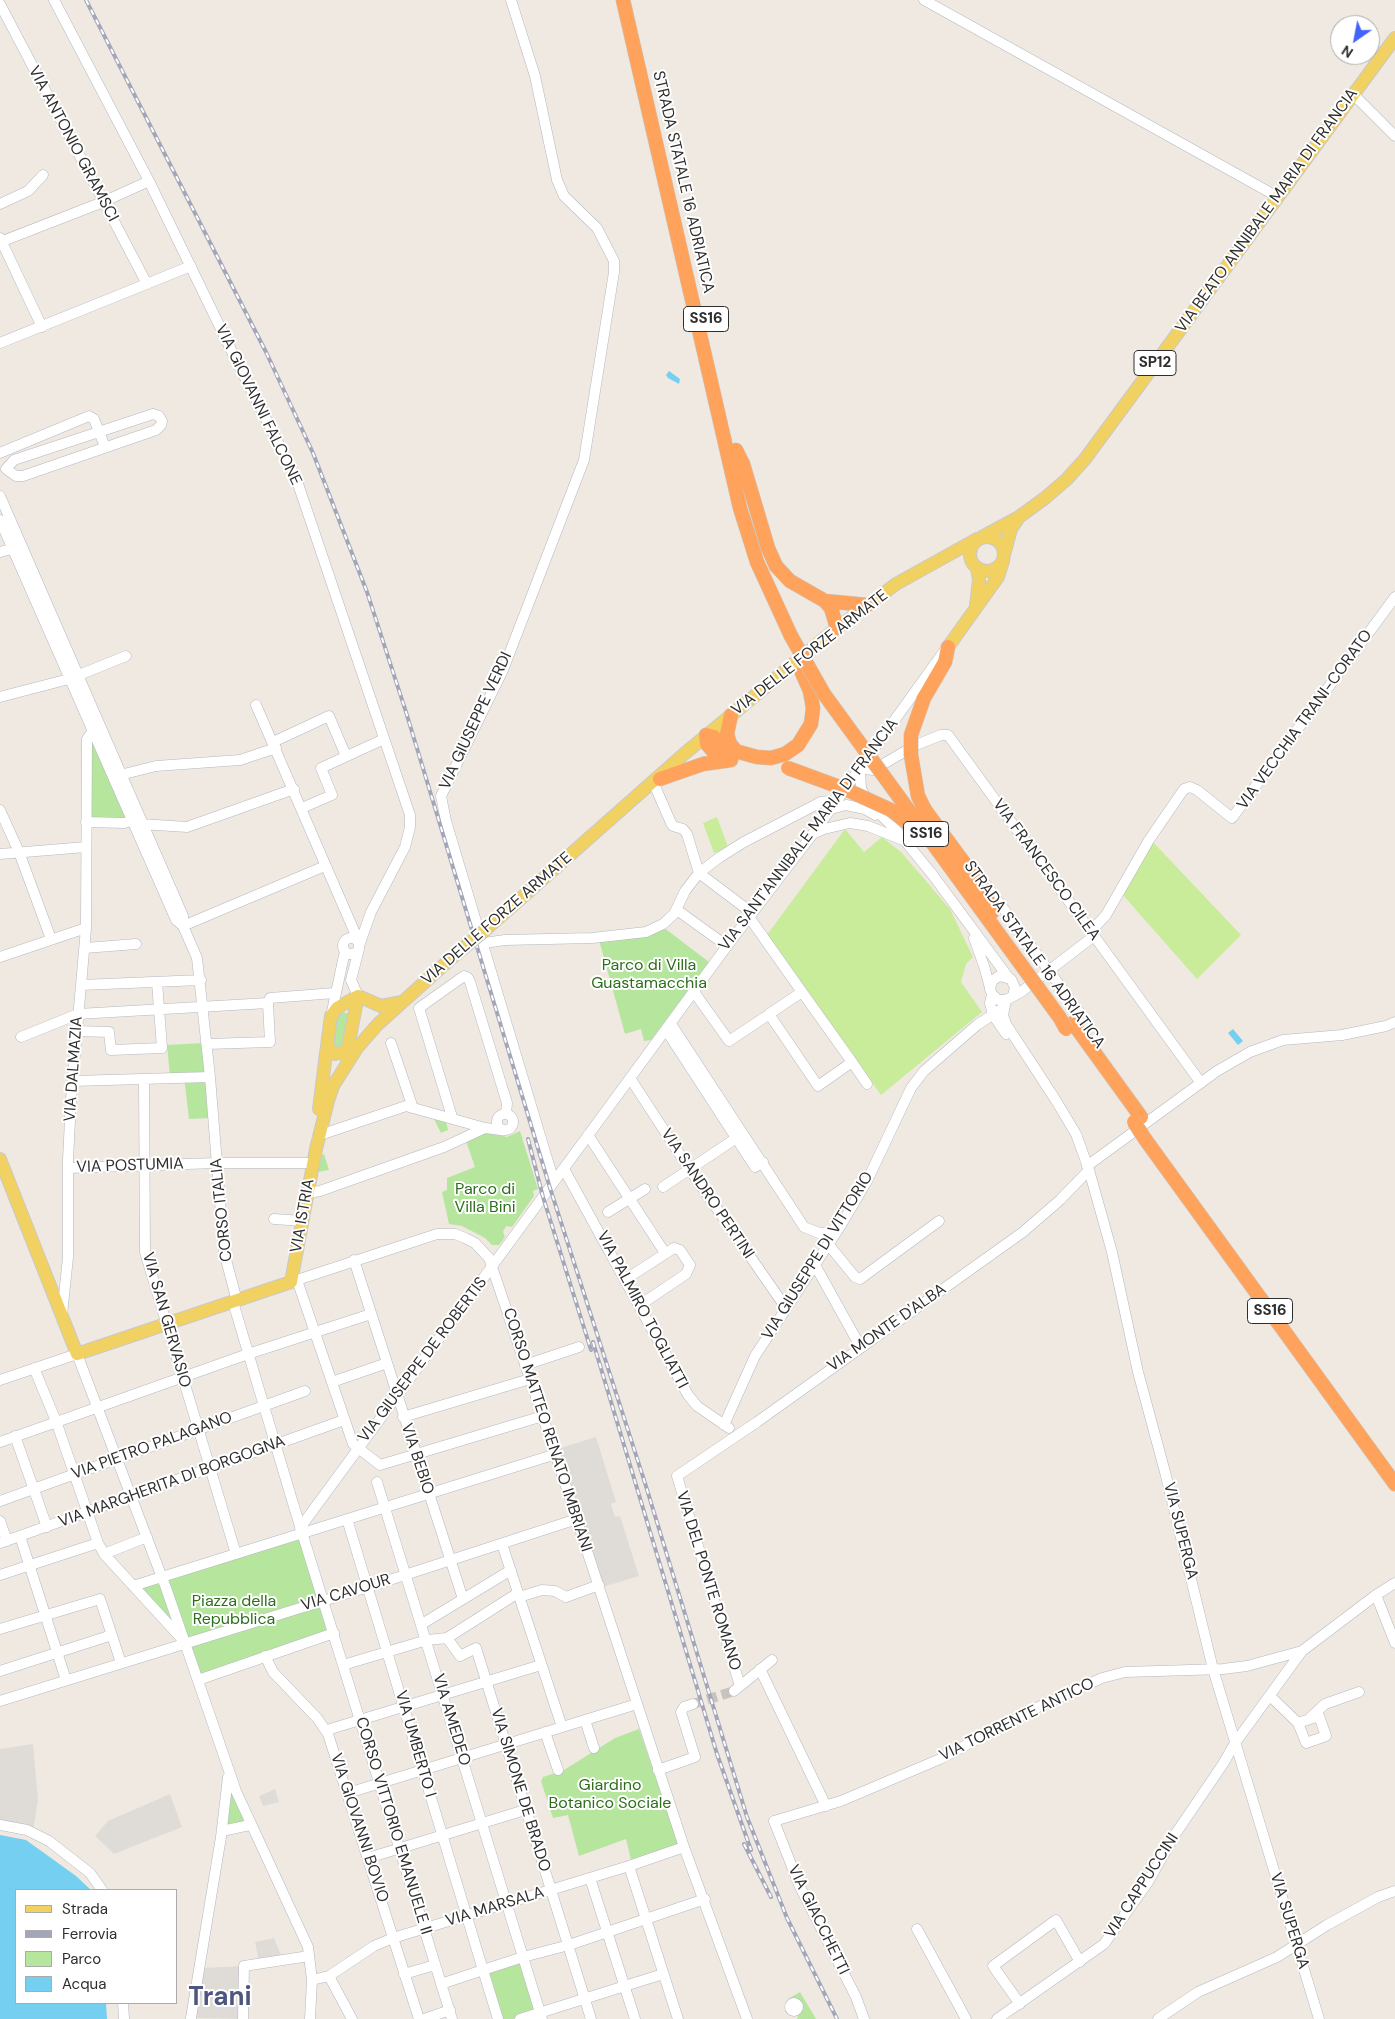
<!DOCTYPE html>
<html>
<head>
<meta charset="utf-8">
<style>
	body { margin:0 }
	#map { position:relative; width:1395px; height:2019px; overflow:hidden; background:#efe9e1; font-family:"DM Sans",sans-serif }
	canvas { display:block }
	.legend { position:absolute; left:15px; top:1889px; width:162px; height:115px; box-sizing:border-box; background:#fff; border:1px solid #ababab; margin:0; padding:6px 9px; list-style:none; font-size:15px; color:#2e2e2e }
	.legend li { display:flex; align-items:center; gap:10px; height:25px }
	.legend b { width:25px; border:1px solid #ababab }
	.north { position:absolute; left:1330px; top:15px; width:50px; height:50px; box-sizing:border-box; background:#fff; border:1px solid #ababab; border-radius:50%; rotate:213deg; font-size:14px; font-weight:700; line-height:20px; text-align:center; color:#2e2e2e }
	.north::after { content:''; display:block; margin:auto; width:18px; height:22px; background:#4264fb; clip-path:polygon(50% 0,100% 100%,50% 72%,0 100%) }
</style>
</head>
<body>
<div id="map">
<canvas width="1395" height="2019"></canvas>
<ul class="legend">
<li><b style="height:6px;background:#f2d163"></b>Strada</li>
<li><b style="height:6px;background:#a3a6b8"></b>Ferrovia</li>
<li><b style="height:14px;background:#b6e59e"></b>Parco</li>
<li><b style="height:14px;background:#75cff0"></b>Acqua</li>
</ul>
<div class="north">N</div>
</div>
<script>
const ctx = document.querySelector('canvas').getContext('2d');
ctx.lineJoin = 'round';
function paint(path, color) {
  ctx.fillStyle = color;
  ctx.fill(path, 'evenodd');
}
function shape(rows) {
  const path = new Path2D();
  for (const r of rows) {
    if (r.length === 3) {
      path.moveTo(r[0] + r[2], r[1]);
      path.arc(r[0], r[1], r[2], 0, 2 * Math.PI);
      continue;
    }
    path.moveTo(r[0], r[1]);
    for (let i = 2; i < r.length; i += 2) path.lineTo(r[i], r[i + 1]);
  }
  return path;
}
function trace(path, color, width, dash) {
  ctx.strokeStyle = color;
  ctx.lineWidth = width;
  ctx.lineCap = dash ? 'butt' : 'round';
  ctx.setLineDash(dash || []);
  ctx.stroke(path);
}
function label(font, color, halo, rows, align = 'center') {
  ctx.font = font + ' "DM Sans",sans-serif';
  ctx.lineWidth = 4;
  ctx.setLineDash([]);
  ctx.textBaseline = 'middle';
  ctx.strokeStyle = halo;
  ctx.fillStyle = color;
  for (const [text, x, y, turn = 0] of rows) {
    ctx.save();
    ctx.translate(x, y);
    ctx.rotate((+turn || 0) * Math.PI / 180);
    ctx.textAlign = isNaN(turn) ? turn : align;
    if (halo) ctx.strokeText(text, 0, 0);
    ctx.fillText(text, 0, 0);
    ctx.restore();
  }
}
const green = shape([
	[92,738,127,818,89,818],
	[663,927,709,962,651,1040,644,1041,641,1029,625,1034,599,940],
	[342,1012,347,1013,350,1018,346,1046,333,1049,335,1016],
	[204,1043,210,1118,189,1119,184,1076,170,1076,167,1045],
	[434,1119,446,1122,448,1130,441,1133],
	[520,1131,538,1189,533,1191,534,1196,512,1227,506,1226,503,1232,505,1237,499,1245,492,1245,485,1238,462,1226,449,1224,442,1192,447,1190,447,1178,475,1167,466,1141,486,1132,507,1137],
	[324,1154,329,1170,318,1172,321,1155],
	[300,1539,328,1632,201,1675,168,1583,168,1580],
	[161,1579,179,1630,138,1587],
	[639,1729,679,1846,631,1860,626,1839,579,1856,568,1815,553,1818,541,1781,543,1777,564,1770,615,1738],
	[229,1777,249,1824,223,1830],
	[522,1960,538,2011,513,2019,499,2019,485,1971],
	[800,1992,816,2019,797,2019,801,2008,800,2003,795,1999,788,1999]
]);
const pitch = shape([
	[717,817,728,847,714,853,703,823],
	[845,829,864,852,882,837,901,852,950,909,973,957,966,964,961,982,982,1012,881,1095,767,935],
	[1152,841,1241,935,1197,979,1122,894]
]);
const plaza = shape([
	[596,1437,616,1502,611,1504,615,1517,620,1516,639,1576,600,1588,554,1450],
	[33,1744,38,1800,33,1832,0,1825,0,1749],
	[275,1789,279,1802,263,1806,259,1796],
	[170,1794,182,1827,114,1854,95,1836,108,1821],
	[274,1938,283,1960,259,1962,255,1942],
	[244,1966,243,2019,191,2018,201,1968]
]);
const water = shape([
	[669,371,680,379,679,384,668,378,666,375],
	[1233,1029,1243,1041,1238,1045,1228,1033],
	[0,1835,26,1840,76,1876,91,1890,16,1890,16,2003,106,2003,107,2019,0,2019]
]);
const minorTunnel = shape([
	[693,1704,734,1691]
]);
const minor = shape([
	[54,0,149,181,238,364,296,478,410,815,410,827,405,847,371,912,359,946],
	[511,0,535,76,557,180,564,196,597,228,614,261,614,272,584,460,503,670,441,796,446,821,554,1182],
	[924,0,1278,197],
	[0,4,147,284],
	[1353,94,1395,136],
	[0,204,28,191,43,175],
	[0,238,42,327],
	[0,242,103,202,149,181],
	[0,343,191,266],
	[153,414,159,416,162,421,161,425,156,430,23,476,16,476,6,469,14,460,153,414],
	[0,453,89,416,94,419,105,447],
	[0,496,183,916,183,926,197,958,210,1077,224,1252,237,1301],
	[0,520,176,920,183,926],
	[0,552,19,547],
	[0,697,69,679,126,656],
	[256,705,358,940],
	[273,742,329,716,346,756],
	[860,768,873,770,916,745,941,735,948,735,1201,1083],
	[860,768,861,789,869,803,896,830,932,874,1008,977],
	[120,775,156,766,240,760,276,748],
	[654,784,671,823,673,826,683,829,687,834,699,873,752,913],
	[302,808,332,795,321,768,384,739],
	[831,809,846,805,865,809,875,815],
	[0,810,19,852,51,939],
	[86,822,125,823,137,818],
	[141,824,187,827,294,789],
	[815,833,824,829,850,823,868,826,903,840],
	[0,854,86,847],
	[984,882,1080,1013],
	[677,910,727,946],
	[749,917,802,992,852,1062,818,1086,769,1014,802,992],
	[183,926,325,866],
	[1091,931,1106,915,1149,840,1184,789,1190,787,1197,790,1232,818,1395,597],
	[351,946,8],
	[974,938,984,966,990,988],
	[484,943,505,940,592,938,646,932,663,924,674,914,685,891,699,873,720,857,744,842,821,802,837,800],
	[85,948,136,944],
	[0,957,86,928],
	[81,985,201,980],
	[694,992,729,1041,765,1017],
	[992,994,990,1003,993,1015,1006,1034],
	[1013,995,1015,988,1011,979,999,976,992,981,990,989,992,994,998,1000,1006,1000,1021,992,1094,936],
	[358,996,351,980,359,949],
	[1006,1000,1003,1015,1006,1024,1055,1099,1076,1134,1089,1170,1112,1252,1138,1372,1165,1472,1213,1669,1319,2019],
	[268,1003,270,998,335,993],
	[331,1016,345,951],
	[671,1024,804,1227,819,1233,829,1232,840,1226],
	[666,1030,755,1167,763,1162],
	[77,1031,109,1032,111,1050,162,1048,157,982],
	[21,1037,78,1014,268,1003],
	[391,1043,413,1108],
	[207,1044,270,1042,268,1003],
	[852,1062,867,1084],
	[630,1078,690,1170,786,1308],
	[144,1079,145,1252,236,1554],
	[73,1081,210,1077],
	[505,1122,8],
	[452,1117,419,1008,464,976,468,978,470,982,507,1103,506,1114],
	[320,1135,406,1106,485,1128,501,1130],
	[588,1135,665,1253],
	[1087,1166,1217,1071,1250,1052,1283,1040,1342,1035,1386,1026,1395,1022],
	[68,1168,217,1163,313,1163],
	[564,1169,688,1395,697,1406,729,1428],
	[663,1187,741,1135],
	[308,1193,320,1191,444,1147,485,1128],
	[608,1212,645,1189],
	[274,1219,303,1221],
	[828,1244,855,1277,860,1279,939,1221],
	[354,1260,463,1599],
	[815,1265,860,1346],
	[626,1279,674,1248,680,1250,690,1265,686,1274,640,1305],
	[297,1280,353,1444,380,1465,543,1416],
	[291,1282,437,1234,455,1234,465,1238,475,1243,489,1258,554,1450,684,1847,747,2019],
	[233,1302,292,1500,452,2019],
	[62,1315,68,1257,68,1160,71,1099,86,928,87,739,93,731,99,728],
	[525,1365,579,1347],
	[34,1368,56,1421,98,1543,104,1554,182,1639],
	[0,1380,77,1354,166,1588,236,1791,308,1947,312,1980,310,2019],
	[332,1382,387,1363],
	[403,1417,530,1379],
	[724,1425,755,1356,841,1225,867,1181,911,1088,924,1071,977,1025,1003,1008],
	[15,1436,47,1527],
	[0,1442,248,1354,371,1314],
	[377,1482,523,1957,569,1945,705,1899],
	[0,1501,305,1391],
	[347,1519,483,1970,441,1984],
	[0,1521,7,1541],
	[300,1528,727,946,812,835,945,650],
	[20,1536,66,1680],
	[0,1543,344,1420],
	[502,1544,562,1727],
	[104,1554,147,1537],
	[0,1575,98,1543],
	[133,1586,556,1454],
	[1376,1595,1395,1643],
	[519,1597,542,1590,555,1591,566,1597,599,1585],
	[422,1624,511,1570],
	[0,1629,100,1599,121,1663],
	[447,1638,460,1656,476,1648,591,2019],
	[265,1656,273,1672,317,1718,328,1734,419,2019],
	[343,1665,427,1640,447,1638,518,1593],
	[760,1669,826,1806],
	[0,1671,112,1635],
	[198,1680,334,1633],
	[740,1686,677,1476,757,1422,1023,1232,1060,1200,1089,1170],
	[734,1691,772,1660],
	[1270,1696,1298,1723],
	[0,1701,368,1587,577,1519],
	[1319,1716,1326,1736,1306,1743,1298,1723,1319,1716],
	[1310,1718,1325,1704,1359,1692],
	[585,1720,594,1748],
	[327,1730,541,1665],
	[545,1732,558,1770],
	[658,1770,695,1757,681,1712,684,1707,693,1704],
	[348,1793,637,1704],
	[0,1825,27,1830,49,1841,90,1873,102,1890],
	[222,1831,250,1825],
	[368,1858,525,1810],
	[629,1866,678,2019],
	[590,1878,635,2019],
	[917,1929,966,2019],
	[404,1974,435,1965],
	[329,1976,352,2019],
	[312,1980,329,1976,374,1946,393,1938,629,1866,684,1847],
	[794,2007,4],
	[123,2003,124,2019],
	[1020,2004,993,1966,1056,1920,1080,1962],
	[191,2018,221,1837,228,1777],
	[243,2019,244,1966,309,1956],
	[424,2019,450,2010],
	[498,2019,483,1970,523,1957,542,2019],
	[520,2019,663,1974],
	[864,2019,856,1997,800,1887,774,1821,841,1801,940,1759,1034,1709,1102,1678,1125,1672,1223,1669,1247,1666,1302,1651],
	[997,2019,1104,1944,1148,1882,1174,1836,1223,1764,1235,1743,1302,1651,1376,1595,1395,1583],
	[1158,2019,1198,1992,1277,1957,1327,1925,1378,1897,1395,1891]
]);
const major = shape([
	[987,554,17],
	[982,537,1019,517,1045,498,1067,479,1085,459,1395,38],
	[1004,555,1011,529,1019,517],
	[976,605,979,580,977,568],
	[948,647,998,577,1003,561],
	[484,931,684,754,837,628,896,584,977,539],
	[358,996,381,1006,402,1002],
	[350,1049,357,1048,378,1024,455,955],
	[347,1051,335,1054,327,1046,331,1016,337,1008,358,996],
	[346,1057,358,996],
	[319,1109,327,1046],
	[0,1159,77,1354,291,1282,316,1149,328,1101,333,1086,357,1048]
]);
const highway = shape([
	[623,0,740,508,757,562,791,636],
	[736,450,743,464,768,548,776,566,790,581,825,601,867,605],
	[825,601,831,608,837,628],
	[924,698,945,662,948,647],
	[731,715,727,734,730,744,736,751],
	[729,760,713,751,707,744,706,735,714,737,728,749,757,757,771,758,785,754,798,745,811,724,813,708,810,691,802,673],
	[660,779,703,764,731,760],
	[1073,1023,1141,1117],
	[1145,1139,1395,1484]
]);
const rail = shape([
	[86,0,266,352,313,453,367,592,406,712,550,1188,645,1483,747,1817,787,1918,837,2019],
	[528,1139,543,1197,591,1350],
	[593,1342,717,1754,751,1850],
	[744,1844,771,1897]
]);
const majorBridge = shape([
	[455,955,484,931]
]);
const highwayBridge = shape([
	[791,636,824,694,1060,1018,1066,1029],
	[924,698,911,735,911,755,918,796,925,810,984,890,992,913],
	[788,768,845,789,891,810,909,824,915,832],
	[1134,1122,1145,1139]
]);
const shields = [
	[706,319,45],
	[1155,363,42],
	[926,834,45],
	[1270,1311,45]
];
const shieldNames = [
	["SS16",706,319],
	["SP12",1155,363],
	["SS16",926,834],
	["SS16",1270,1311]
];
const streetNames = [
	["VIA ANTONIO GRAMSCI",73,144,62],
	["STRADA STATALE 16 ADRIATICA",683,182,77],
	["VIA BEATO ANNIBALE MARIA DI FRANCIA",1267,211,-54],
	["VIA GIOVANNI FALCONE",258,405,64],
	["VIA DELLE FORZE ARMATE",810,653,-38],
	["VIA VECCHIA TRANI-CORATO",1305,720,-54],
	["VIA GIUSEPPE VERDI",476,721,-65],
	["VIA SANT'ANNIBALE MARIA DI FRANCIA",809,835,-53],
	["VIA FRANCESCO CILEA",1046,870,54],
	["VIA DELLE FORZE ARMATE",497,919,-41],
	["STRADA STATALE 16 ADRIATICA",1034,955,54],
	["VIA DALMAZIA",74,1069,-86],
	["VIA POSTUMIA",130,1166,-2],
	["VIA SANDRO PERTINI",707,1194,56],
	["CORSO ITALIA",222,1210,-96],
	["VIA ISTRIA",303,1216,-80],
	["VIA GIUSEPPE DI VITTORIO",818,1256,-58],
	["VIA PALMIRO TOGLIATTI",642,1310,62],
	["VIA SAN GERVASIO",166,1320,74],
	["VIA MONTE D'ALBA",887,1328,-35],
	["VIA GIUSEPPE DE ROBERTIS",423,1360,-53],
	["CORSO MATTEO RENATO IMBRIANI",547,1430,72],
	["VIA PIETRO PALAGANO",152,1446,-20],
	["VIA BEBIO",417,1459,72],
	["VIA MARGHERITA DI BORGOGNA",172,1482,-20],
	["VIA SUPERGA",1180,1531,76],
	["VIA DEL PONTE ROMANO",708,1581,73],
	["VIA CAVOUR",346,1593,-17],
	["VIA AMEDEO",451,1720,73],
	["VIA TORRENTE ANTICO",1017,1720,-26],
	["VIA UMBERTO I",415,1744,74],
	["VIA SIMONE DE BRADO",520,1790,73],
	["CORSO VITTORIO EMANUELE II",393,1826,73],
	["VIA GIOVANNI BOVIO",359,1828,72],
	["VIA CAPPUCCINI",1142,1886,-57],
	["VIA MARSALA",495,1907,-17],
	["VIA GIACCHETTI",818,1920,64],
	["VIA SUPERGA",1289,1921,73]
];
const parkNames = [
	["Parco di Villa",649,966],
	["Guastamacchia",649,984],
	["Parco di",485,1190],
	["Villa Bini",485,1208],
	["Piazza della",234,1602],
	["Repubblica",234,1620],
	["Giardino",610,1786],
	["Botanico Sociale",610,1804]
];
const townNames = [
	["Trani",220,1998]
];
paint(green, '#b6e59e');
paint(pitch, '#c9ec9a');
paint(plaza, '#dfdcd8');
paint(water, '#75cff0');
trace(minorTunnel, '#c8c4bd', 10, [10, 5]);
trace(minor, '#b4b7c1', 11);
trace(major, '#c9c9c9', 14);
trace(highway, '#c9c9c9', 15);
trace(minor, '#fff', 10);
trace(major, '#f2d163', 12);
trace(highway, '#ffa35c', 14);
trace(rail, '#a3a6b8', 4);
trace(rail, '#fff', 2, [5.5]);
trace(majorBridge, '#c9c9c9', 14, []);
trace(highwayBridge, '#c9c9c9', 15, []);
trace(majorBridge, '#f2d163', 12);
trace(highwayBridge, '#ffa35c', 14);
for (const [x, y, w] of shields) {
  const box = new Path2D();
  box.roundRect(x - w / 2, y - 12.5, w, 25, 4);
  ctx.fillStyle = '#fff';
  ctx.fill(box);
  trace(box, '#2e2e2e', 1);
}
label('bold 15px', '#2e2e2e', null, shieldNames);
label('16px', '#2e2e2e', '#fff', streetNames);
label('16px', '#2c6e1b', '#fff', parkNames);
label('bold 26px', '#4d5680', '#fff', townNames);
</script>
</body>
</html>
